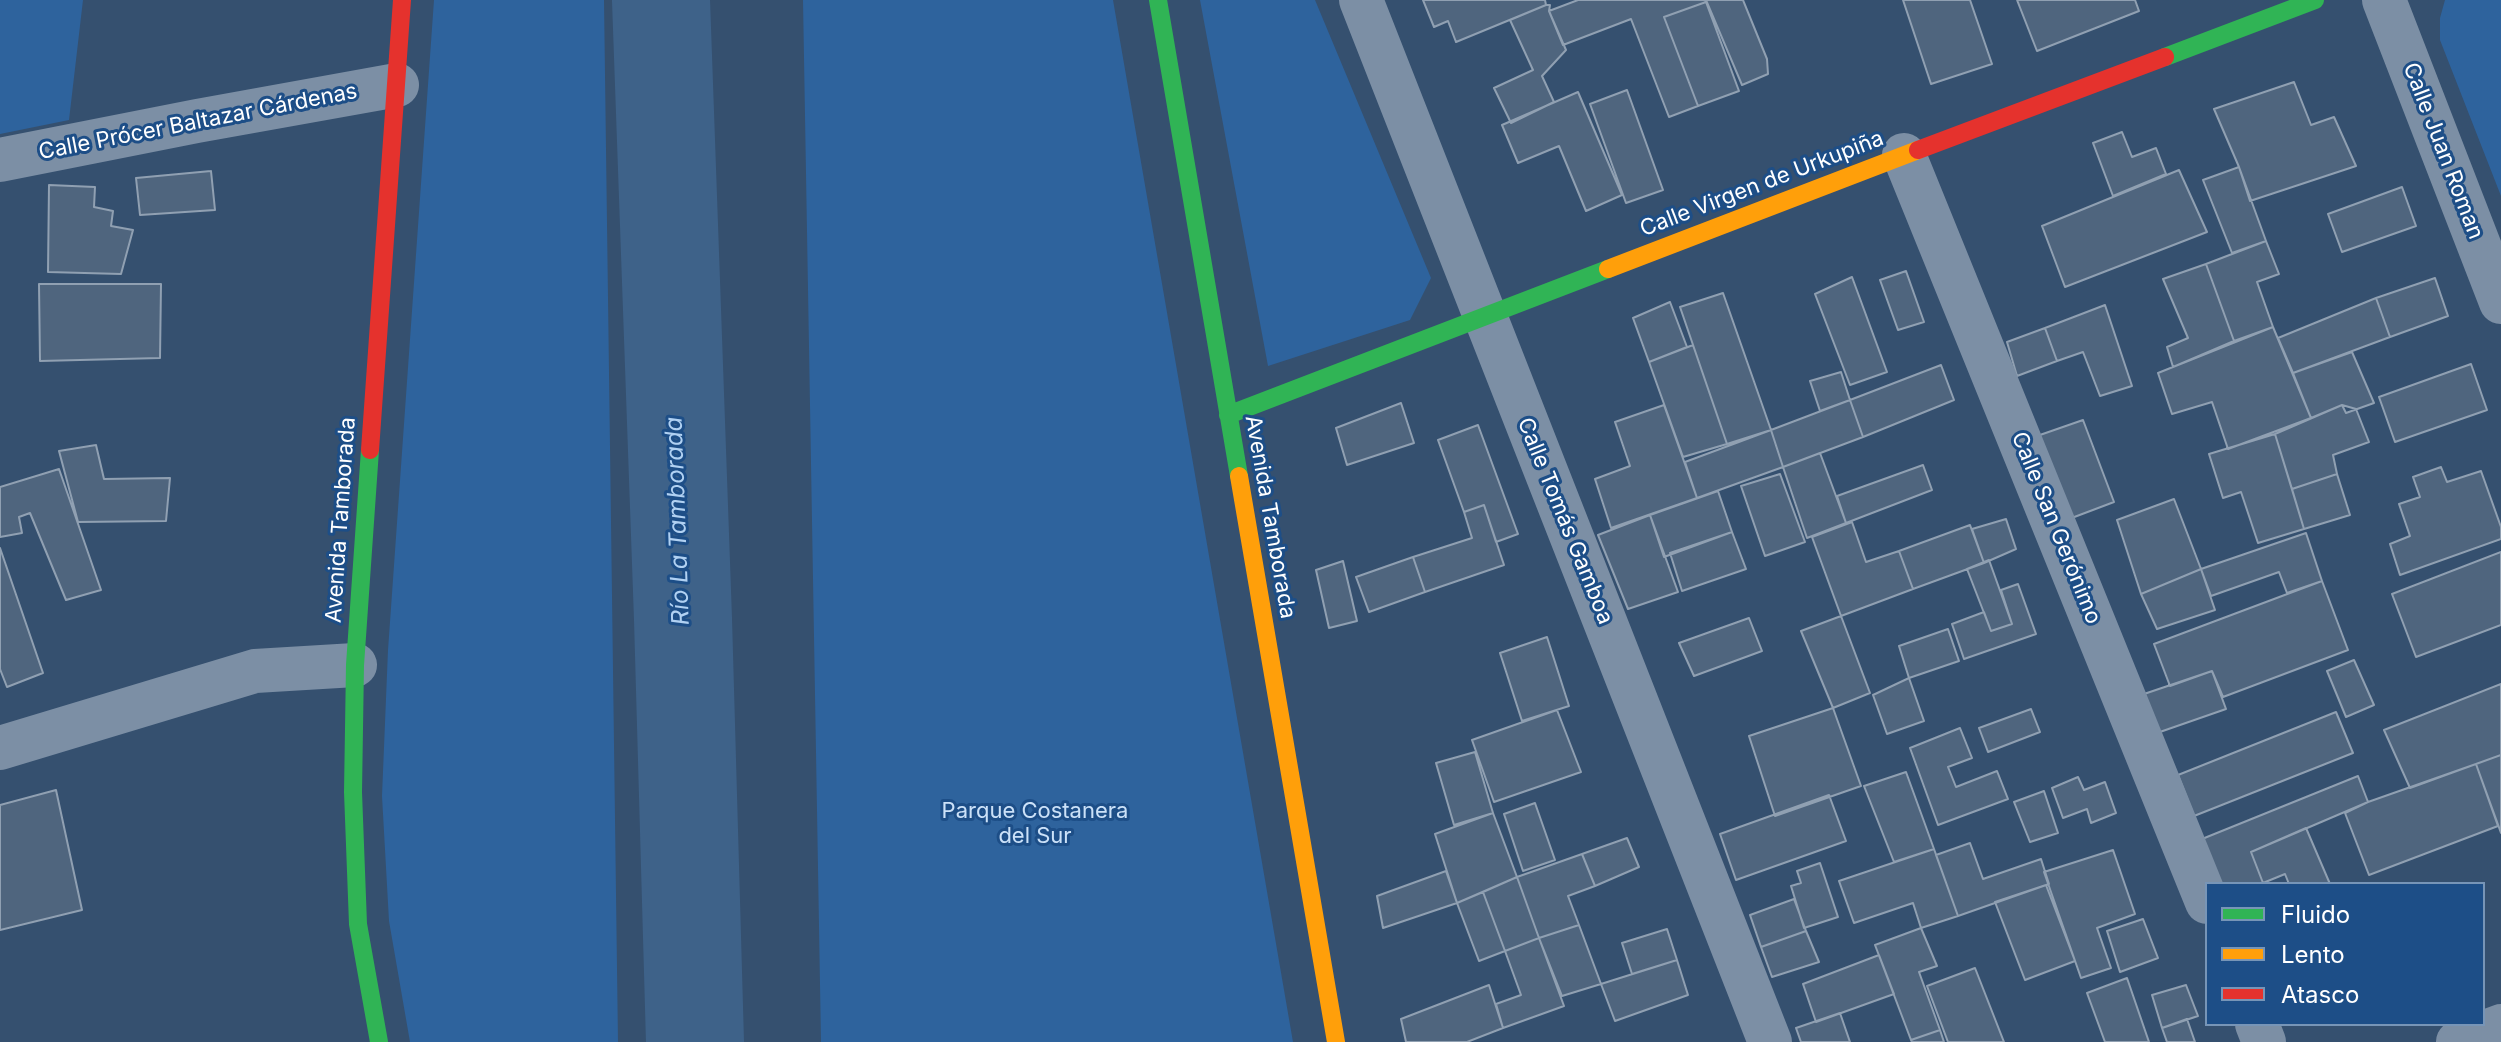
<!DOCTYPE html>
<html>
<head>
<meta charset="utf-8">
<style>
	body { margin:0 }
	#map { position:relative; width:2501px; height:1042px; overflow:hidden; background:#35506f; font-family:Inter,sans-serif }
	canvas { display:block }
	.legend { position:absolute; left:2205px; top:882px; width:280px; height:144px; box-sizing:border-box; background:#1d4e87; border:2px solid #7795b7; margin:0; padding:10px 14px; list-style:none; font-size:24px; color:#fff }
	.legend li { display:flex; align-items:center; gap:16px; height:40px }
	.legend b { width:40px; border:2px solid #7795b7 }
</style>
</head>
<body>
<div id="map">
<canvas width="2501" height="1042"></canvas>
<ul class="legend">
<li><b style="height:10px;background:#30b455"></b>Fluido</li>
<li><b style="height:10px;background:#ff9f0a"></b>Lento</li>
<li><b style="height:10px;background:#e5322d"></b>Atasco</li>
</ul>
</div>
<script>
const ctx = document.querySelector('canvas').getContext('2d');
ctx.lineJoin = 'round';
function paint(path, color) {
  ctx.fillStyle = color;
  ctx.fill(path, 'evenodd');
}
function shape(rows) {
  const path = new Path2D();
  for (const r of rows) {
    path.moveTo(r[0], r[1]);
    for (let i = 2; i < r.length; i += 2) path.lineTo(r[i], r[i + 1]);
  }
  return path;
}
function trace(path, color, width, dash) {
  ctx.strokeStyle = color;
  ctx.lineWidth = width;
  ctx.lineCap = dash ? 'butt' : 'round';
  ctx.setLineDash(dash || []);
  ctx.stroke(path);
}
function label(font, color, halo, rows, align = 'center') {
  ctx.font = font + ' Inter,sans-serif';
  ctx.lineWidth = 6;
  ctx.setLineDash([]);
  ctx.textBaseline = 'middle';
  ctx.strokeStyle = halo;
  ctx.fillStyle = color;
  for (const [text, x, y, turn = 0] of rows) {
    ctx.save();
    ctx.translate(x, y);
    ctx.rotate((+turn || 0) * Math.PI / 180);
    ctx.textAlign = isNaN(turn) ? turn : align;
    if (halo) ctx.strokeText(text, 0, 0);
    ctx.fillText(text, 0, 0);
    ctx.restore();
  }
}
const green = shape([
	[0,0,83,0,69,120,0,134],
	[434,0,604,0,618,1042,410,1042,389,921,382,796,388,650],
	[803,0,1113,0,1293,1042,821,1042],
	[1200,0,1315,0,1431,278,1410,320,1268,366],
	[2445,0,2501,0,2501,196,2440,40,2440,18]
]);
const river = shape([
	[661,0,683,619,695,1042]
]);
const building = shape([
	[1423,0,1545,0,1546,5,1456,42,1448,21,1434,27,1423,0],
	[1578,0,1705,0,1706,2,1664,17,1698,106,1669,117,1631,19,1563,45,1549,11,1578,0],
	[1706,0,1743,0,1767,59,1768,74,1742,85,1706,0],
	[1903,0,1970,0,1992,64,1931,84,1903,0],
	[2017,0,2135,0,2139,11,2037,51,2017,0],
	[1706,2,1739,91,1698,106,1664,17,1706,2],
	[1546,5,1550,5,1549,11,1566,50,1542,76,1554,102,1511,123,1494,88,1533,70,1510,20,1546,5],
	[2294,82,2311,125,2334,117,2356,166,2250,201,2239,167,2214,109,2294,82],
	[1627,90,1663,190,1626,203,1590,104,1627,90],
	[1578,92,1622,195,1586,211,1559,146,1518,163,1502,125,1578,92],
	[2122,132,2132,157,2156,148,2166,174,2113,196,2093,143,2122,132],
	[2239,167,2266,241,2232,253,2203,180,2239,167],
	[2179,170,2207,232,2065,287,2042,226,2179,170],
	[211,171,215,210,140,215,136,178,211,171],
	[49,185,95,187,94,207,113,211,111,226,133,230,121,274,48,272,49,185],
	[2402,187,2416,226,2342,252,2328,214,2402,187],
	[2266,241,2279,274,2257,282,2273,327,2234,341,2206,264,2266,241],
	[2206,264,2234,341,2173,367,2167,347,2188,338,2163,279,2206,264],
	[1906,271,1924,322,1898,330,1880,280,1906,271],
	[1852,277,1887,372,1850,385,1815,294,1852,277],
	[2435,278,2448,316,2390,337,2376,298,2435,278],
	[39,284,161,284,160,358,40,361,39,284],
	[1723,293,1771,430,1727,444,1680,307,1723,293],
	[2376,298,2390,337,2293,373,2278,338,2376,298],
	[1670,302,1687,347,1649,362,1633,318,1670,302],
	[2105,305,2132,386,2100,396,2083,352,2057,361,2045,328,2105,305],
	[2273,327,2311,418,2228,449,2212,402,2172,414,2158,373,2273,327],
	[2045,328,2057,361,2017,376,2007,342,2045,328],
	[1693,345,1727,444,1683,457,1649,362,1693,345],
	[2352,352,2374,403,2346,413,2342,405,2311,418,2293,373,2352,352],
	[2471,364,2487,410,2395,442,2379,397,2471,364],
	[1941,365,1954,400,1863,437,1850,400,1941,365],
	[1841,372,1850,400,1820,411,1810,381,1841,372],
	[1850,400,1863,437,1783,467,1771,430,1850,400],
	[1401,403,1414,443,1347,465,1336,428,1401,403],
	[1664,405,1697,498,1611,528,1595,479,1630,466,1615,422,1664,405],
	[2342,405,2356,409,2369,442,2333,455,2337,474,2292,489,2275,434,2342,405],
	[2083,420,2114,502,2069,519,2037,436,2083,420],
	[1478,425,1518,534,1496,542,1484,505,1464,512,1438,440,1478,425],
	[1771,430,1783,467,1697,498,1685,462,1771,430],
	[2275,434,2304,529,2258,543,2241,492,2223,498,2209,454,2275,434],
	[96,445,104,479,170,478,166,521,78,522,59,451,96,445],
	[1820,453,1846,523,1807,538,1783,467,1820,453],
	[1923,465,1932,490,1846,523,1837,496,1923,465],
	[2441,467,2447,482,2481,471,2501,527,2501,539,2400,575,2390,544,2410,536,2399,504,2420,497,2413,477,2441,467],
	[59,469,101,590,66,600,30,513,19,517,22,533,0,537,0,487,59,469],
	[1780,474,1805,542,1765,556,1741,486,1780,474],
	[2337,474,2350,515,2304,529,2292,489,2337,474],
	[1718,491,1732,532,1664,557,1650,515,1718,491],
	[2174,499,2201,569,2141,594,2117,520,2174,499],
	[1484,505,1504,565,1425,592,1413,557,1472,538,1464,512,1484,505],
	[1650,515,1678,592,1628,609,1598,535,1650,515],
	[2006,519,2016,549,1984,563,1972,529,2006,519],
	[1852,522,1866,562,1899,551,1913,589,1841,616,1812,537,1852,522],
	[1970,525,1984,563,1913,589,1899,551,1970,525],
	[1732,532,1746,569,1682,591,1670,553,1732,532],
	[2306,533,2322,581,2287,593,2279,572,2211,596,2201,569,2306,533],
	[0,548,43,673,7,687,0,669,0,548],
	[2501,552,2501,625,2416,657,2392,594,2501,552],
	[1413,557,1425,592,1369,612,1356,577,1413,557],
	[1989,560,2012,624,1991,631,1967,569,1989,560],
	[1343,561,1357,621,1329,628,1316,570,1343,561],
	[2201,569,2215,610,2157,629,2141,594,2201,569],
	[2322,581,2348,650,2223,697,2212,671,2170,686,2154,644,2322,581],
	[2018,584,2036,634,1964,659,1952,624,1984,612,1991,631,2012,624,2001,590,2018,584],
	[1841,616,1870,693,1833,708,1801,631,1841,616],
	[1749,618,1762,651,1694,676,1679,643,1749,618],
	[1948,629,1959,661,1909,678,1899,646,1948,629],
	[1547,637,1569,706,1522,721,1500,653,1547,637],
	[2354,660,2374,705,2346,717,2327,671,2354,660],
	[2212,671,2226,709,2157,733,2144,694,2212,671],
	[1909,678,1924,721,1887,734,1873,695,1909,678],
	[2501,684,2501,755,2410,788,2384,730,2501,684],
	[1833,708,1861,786,1775,816,1749,736,1833,708],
	[2031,709,2040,732,1988,752,1979,728,2031,709],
	[1557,710,1581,772,1494,802,1472,740,1557,710],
	[2336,712,2353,753,2194,816,2178,775,2336,712],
	[1960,728,1972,758,1948,767,1956,787,1997,771,2008,799,1938,825,1910,748,1960,728],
	[1475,752,1493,813,1454,825,1436,763,1475,752],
	[2501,755,2501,833,2476,764,2501,755],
	[2476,764,2498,826,2369,875,2345,813,2368,802,2476,764],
	[1906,772,1934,849,1894,862,1864,786,1906,772],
	[2358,776,2368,802,2251,852,2263,883,2219,884,2202,839,2358,776],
	[2078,777,2084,790,2105,782,2116,813,2091,823,2087,809,2063,818,2052,788,2078,777],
	[56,790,82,910,0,930,0,805,56,790],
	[2044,791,2058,833,2030,842,2014,802,2044,791],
	[1829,795,1846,841,1736,880,1720,834,1829,795],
	[1535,803,1555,860,1523,871,1504,814,1535,803],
	[1493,813,1517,877,1457,903,1435,834,1493,813],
	[2306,828,2330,884,2289,884,2285,874,2263,883,2251,852,2306,828],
	[1627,838,1639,867,1595,886,1582,854,1627,838],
	[1970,843,1983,879,2041,859,2049,884,1958,916,1936,855,1970,843],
	[1934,849,1958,916,1921,928,1913,903,1854,923,1839,881,1934,849],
	[2113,850,2135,914,2097,928,2111,968,2081,978,2044,872,2113,850],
	[1582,854,1595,886,1568,896,1579,925,1539,938,1517,877,1582,854],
	[1820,863,1838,917,1804,928,1791,886,1801,883,1797,871,1820,863],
	[1446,871,1457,903,1383,928,1377,896,1446,871],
	[1517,877,1539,938,1505,951,1483,892,1517,877],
	[2046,885,2075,961,2025,980,1995,902,2046,885],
	[1483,892,1505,951,1479,961,1457,903,1483,892],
	[1794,899,1806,931,1761,947,1750,915,1794,899],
	[2143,919,2158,958,2120,972,2107,931,2143,919],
	[1579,925,1601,984,1562,996,1539,938,1579,925],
	[1921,928,1937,966,1919,972,1940,1030,1911,1040,1875,945,1921,928],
	[1667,929,1677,960,1632,974,1622,943,1667,929],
	[1806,931,1819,962,1772,977,1761,947,1806,931],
	[1539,938,1564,1006,1503,1028,1496,1004,1521,995,1505,951,1539,938],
	[1879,955,1894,994,1816,1022,1803,984,1879,955],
	[1677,960,1688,995,1615,1021,1601,984,1677,960],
	[1975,968,2004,1042,1948,1042,1927,986,1975,968],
	[2127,978,2149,1042,2105,1042,2087,993,2127,978],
	[1489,985,1503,1028,1467,1042,1406,1042,1401,1019,1489,985],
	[2186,985,2198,1016,2162,1028,2152,995,2186,985],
	[1840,1013,1850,1042,1801,1042,1796,1028,1840,1013],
	[2187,1019,2195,1042,2167,1042,2162,1028,2187,1019],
	[1940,1030,1944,1042,1912,1042,1911,1040,1940,1030]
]);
const street = shape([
	[1361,0,1770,1042],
	[2384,0,2501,302],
	[1904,155,2207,902],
	[0,160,197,121,397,85],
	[0,748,255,671,355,665],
	[2257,1024,2264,1042],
	[2458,1042,2501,1026]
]);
const fast = shape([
	[1158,0,1239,476],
	[2165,57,2315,0],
	[1228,415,1608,269],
	[370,450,355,665,353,792,358,924,379,1042]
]);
const slow = shape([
	[1608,269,1918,150],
	[1239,476,1336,1042]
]);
const jam = shape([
	[1918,150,2165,57],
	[370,450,402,0]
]);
const streetNames = [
	["Calle Prócer Baltazar Cárdenas",198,122,-11],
	["Calle Juan Roman",2443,151,69],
	["Calle Virgen de Urkupiña",1762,184,-21],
	["Avenida Tamborada",1270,517,80],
	["Avenida Tamborada",341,520,-86],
	["Calle Tomás Gamboa",1565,521,68],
	["Calle San Gerónimo",2056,528,68]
];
const parkNames = [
	["Parque Costanera",1035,811],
	["del Sur",1035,836]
];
const waterNames = [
	["Río La Tamborada",678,521,-92]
];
paint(green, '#2e639d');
trace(river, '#3e6289', 98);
paint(building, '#4f657e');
trace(building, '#90a0b2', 2);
trace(street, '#7c8fa5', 44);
trace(fast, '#30b455', 18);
trace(slow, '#ff9f0a', 18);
trace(jam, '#e5322d', 18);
label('22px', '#fff', '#1d4e87', streetNames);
label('22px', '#cbe1f8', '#1d4e87', parkNames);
label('italic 24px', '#b1d1f2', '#1d4e87', waterNames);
</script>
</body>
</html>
